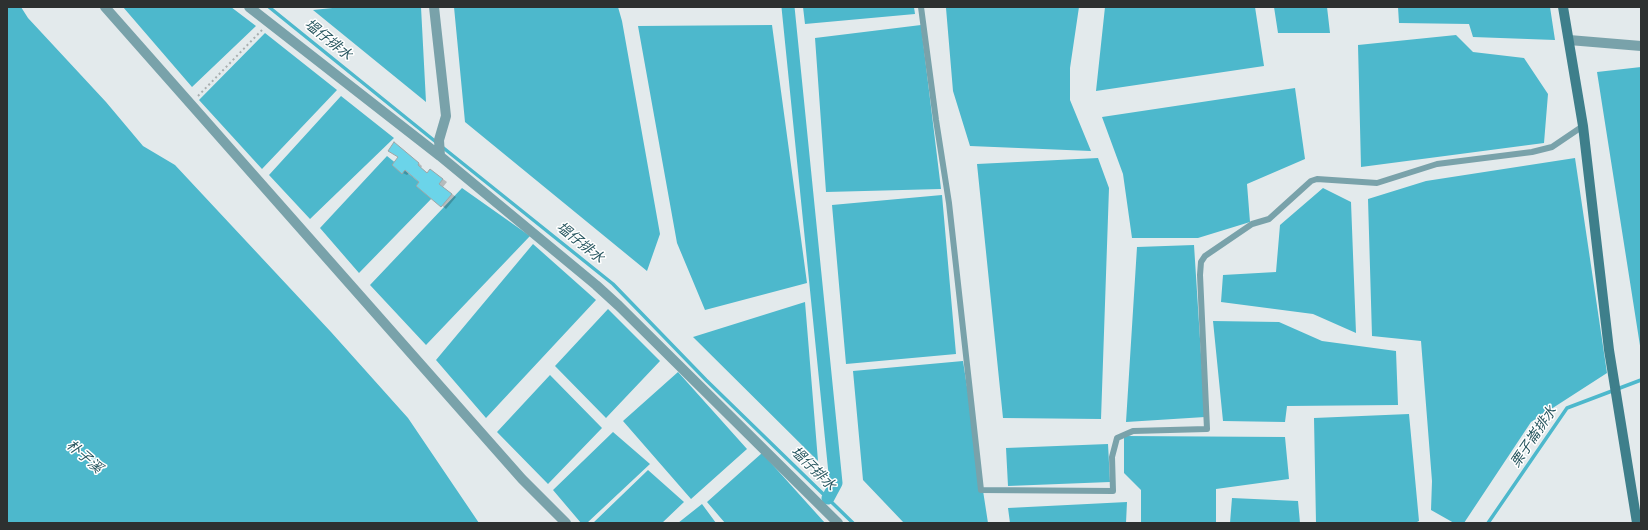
<!DOCTYPE html>
<html>
<head>
<meta charset="utf-8">
<style>
	body { margin:0 }
	#map { position:relative; width:1648px; height:530px; overflow:hidden; background:#e3eaec; font-family:Helvetica,sans-serif }
	canvas { display:block }
	.frame { position:absolute; inset:0; border:8px solid #2d3030; pointer-events:none }
</style>
</head>
<body>
<div id="map">
<canvas width="1648" height="530"></canvas>
<div class="frame"></div>
</div>
<script>
const ctx = document.querySelector('canvas').getContext('2d');
ctx.lineJoin = 'round';
function paint(path, color) {
  ctx.fillStyle = color;
  ctx.fill(path, 'evenodd');
}
function shape(rows) {
  const path = new Path2D();
  for (const r of rows) {
    path.moveTo(r[0], r[1]);
    for (let i = 2; i < r.length; i += 2) path.lineTo(r[i], r[i + 1]);
  }
  return path;
}
function trace(path, color, width, dash) {
  ctx.strokeStyle = color;
  ctx.lineWidth = width;
  ctx.lineCap = dash ? 'butt' : 'round';
  ctx.setLineDash(dash || []);
  ctx.stroke(path);
}
function label(font, color, halo, rows, align = 'center') {
  ctx.font = font + ' Helvetica,"Noto Sans TC",sans-serif';
  ctx.lineWidth = 3;
  ctx.setLineDash([]);
  ctx.textBaseline = 'middle';
  ctx.strokeStyle = halo;
  ctx.fillStyle = color;
  for (const [text, x, y, turn = 0] of rows) {
    ctx.save();
    ctx.translate(x, y);
    ctx.rotate((+turn || 0) * Math.PI / 180);
    ctx.textAlign = isNaN(turn) ? turn : align;
    if (halo) ctx.strokeText(text, 0, 0);
    ctx.fillText(text, 0, 0);
    ctx.restore();
  }
}
const water = shape([
	[7,7,21,7,28,18,106,102,143,146,175,165,331,332,408,418,479,523,7,523],
	[123,7,231,7,256,26,192,87],
	[342,7,421,7,426,102,313,10],
	[454,7,618,7,622,21,660,234,647,271,465,122],
	[803,7,914,7,915,14,805,24],
	[948,7,1079,7,1070,68,1070,100,1091,151,970,146,953,91,946,8],
	[1105,7,1255,7,1264,66,1096,91],
	[1274,7,1327,7,1330,33,1278,33],
	[1398,7,1550,7,1555,40,1473,37,1469,24,1399,23],
	[772,25,807,283,705,310,677,243,638,26],
	[921,25,941,189,826,192,815,38],
	[265,33,337,90,262,169,199,100],
	[1456,35,1473,52,1524,58,1548,94,1544,143,1361,167,1358,45],
	[1641,67,1641,352,1597,72],
	[1295,88,1305,159,1247,184,1250,222,1198,238,1132,238,1123,174,1102,117],
	[341,96,394,138,310,219,269,175],
	[387,156,435,195,359,273,320,228],
	[1098,158,1109,188,1101,419,1003,418,977,164],
	[1575,158,1607,373,1531,422,1464,523,1454,523,1431,510,1432,481,1421,341,1372,336,1368,199,1426,181],
	[462,188,530,236,426,345,370,285],
	[1323,188,1351,202,1356,333,1313,314,1221,302,1223,275,1276,272,1280,225],
	[942,195,956,354,846,364,832,205],
	[533,244,596,300,486,418,436,360],
	[1194,245,1205,417,1126,422,1137,247],
	[805,302,818,461,693,337],
	[608,309,660,361,606,418,555,366],
	[1213,321,1279,322,1322,341,1396,351,1398,405,1287,406,1285,422,1223,421],
	[963,361,988,523,904,523,863,480,853,371],
	[678,372,747,449,691,499,623,421],
	[550,375,602,428,548,484,497,432],
	[1409,414,1419,521,1415,523,1316,523,1314,418],
	[613,432,650,464,587,523,581,523,553,490],
	[1124,436,1285,437,1289,479,1216,489,1216,523,1141,523,1141,490,1124,473],
	[1108,444,1110,482,1008,486,1006,448],
	[762,453,825,523,725,523,707,502],
	[648,470,684,502,662,523,593,523],
	[1232,498,1298,501,1300,523,1230,523],
	[1127,502,1126,523,1010,523,1008,508],
	[702,504,716,523,678,523]
]);
const shadow = shape([
	[399,146,422,166,421,168,428,173,431,170,447,182,443,187,456,197,446,209,418,186,421,182,410,172,407,175,403,173]
]);
const stream = shape([
	[269,7,436,142],
	[441,146,613,284,706,380,853,523],
	[1488,523,1567,408,1641,380]
]);
const canal = shape([
	[788,7,836,483,828,498]
]);
const building = shape([
	[394,142,419,163,418,165,427,173,430,169,443,179,439,184,452,194,441,207,416,186,419,182,405,170,402,174,392,165,398,157,388,151,394,142]
]);
const path = shape([
	[198,96,262,30]
]);
const lane = shape([
	[921,7,936,120,949,203,981,490,1113,491,1112,457,1117,438,1133,431,1207,429,1200,275,1201,262,1205,256,1252,224,1269,219,1311,181,1317,179,1377,183,1437,164,1532,152,1552,147,1583,126]
]);
const street = shape([
	[105,7,522,479,566,523],
	[249,7,440,156,596,285,619,306,838,523],
	[434,7,446,116,439,140,440,156],
	[1569,40,1641,46]
]);
const secondary = shape([
	[1563,7,1583,126,1609,350,1637,523]
]);
const waterNames = [
	["塭仔排水",328,40,39],
	["塭仔排水",580,243,39],
	["栗子崙排水",1534,437,-56],
	["朴子溪",84,457,41],
	["塭仔排水",813,469,44]
];
paint(water, '#4db8cc');
paint(shadow, '#0003');
trace(stream, '#4db8cc', 3.5);
trace(canal, '#4db8cc', 13);
paint(building, '#6bd4e9');
trace(building, '#9ea5a6', 1);
trace(path, '#a9afb0', 2, [2, 3]);
trace(lane, '#79a2aa', 6);
trace(street, '#79a2aa', 10);
trace(secondary, '#3e7f8b', 10);
label('italic 14px', '#295760', '#fff', waterNames);
</script>
</body>
</html>
